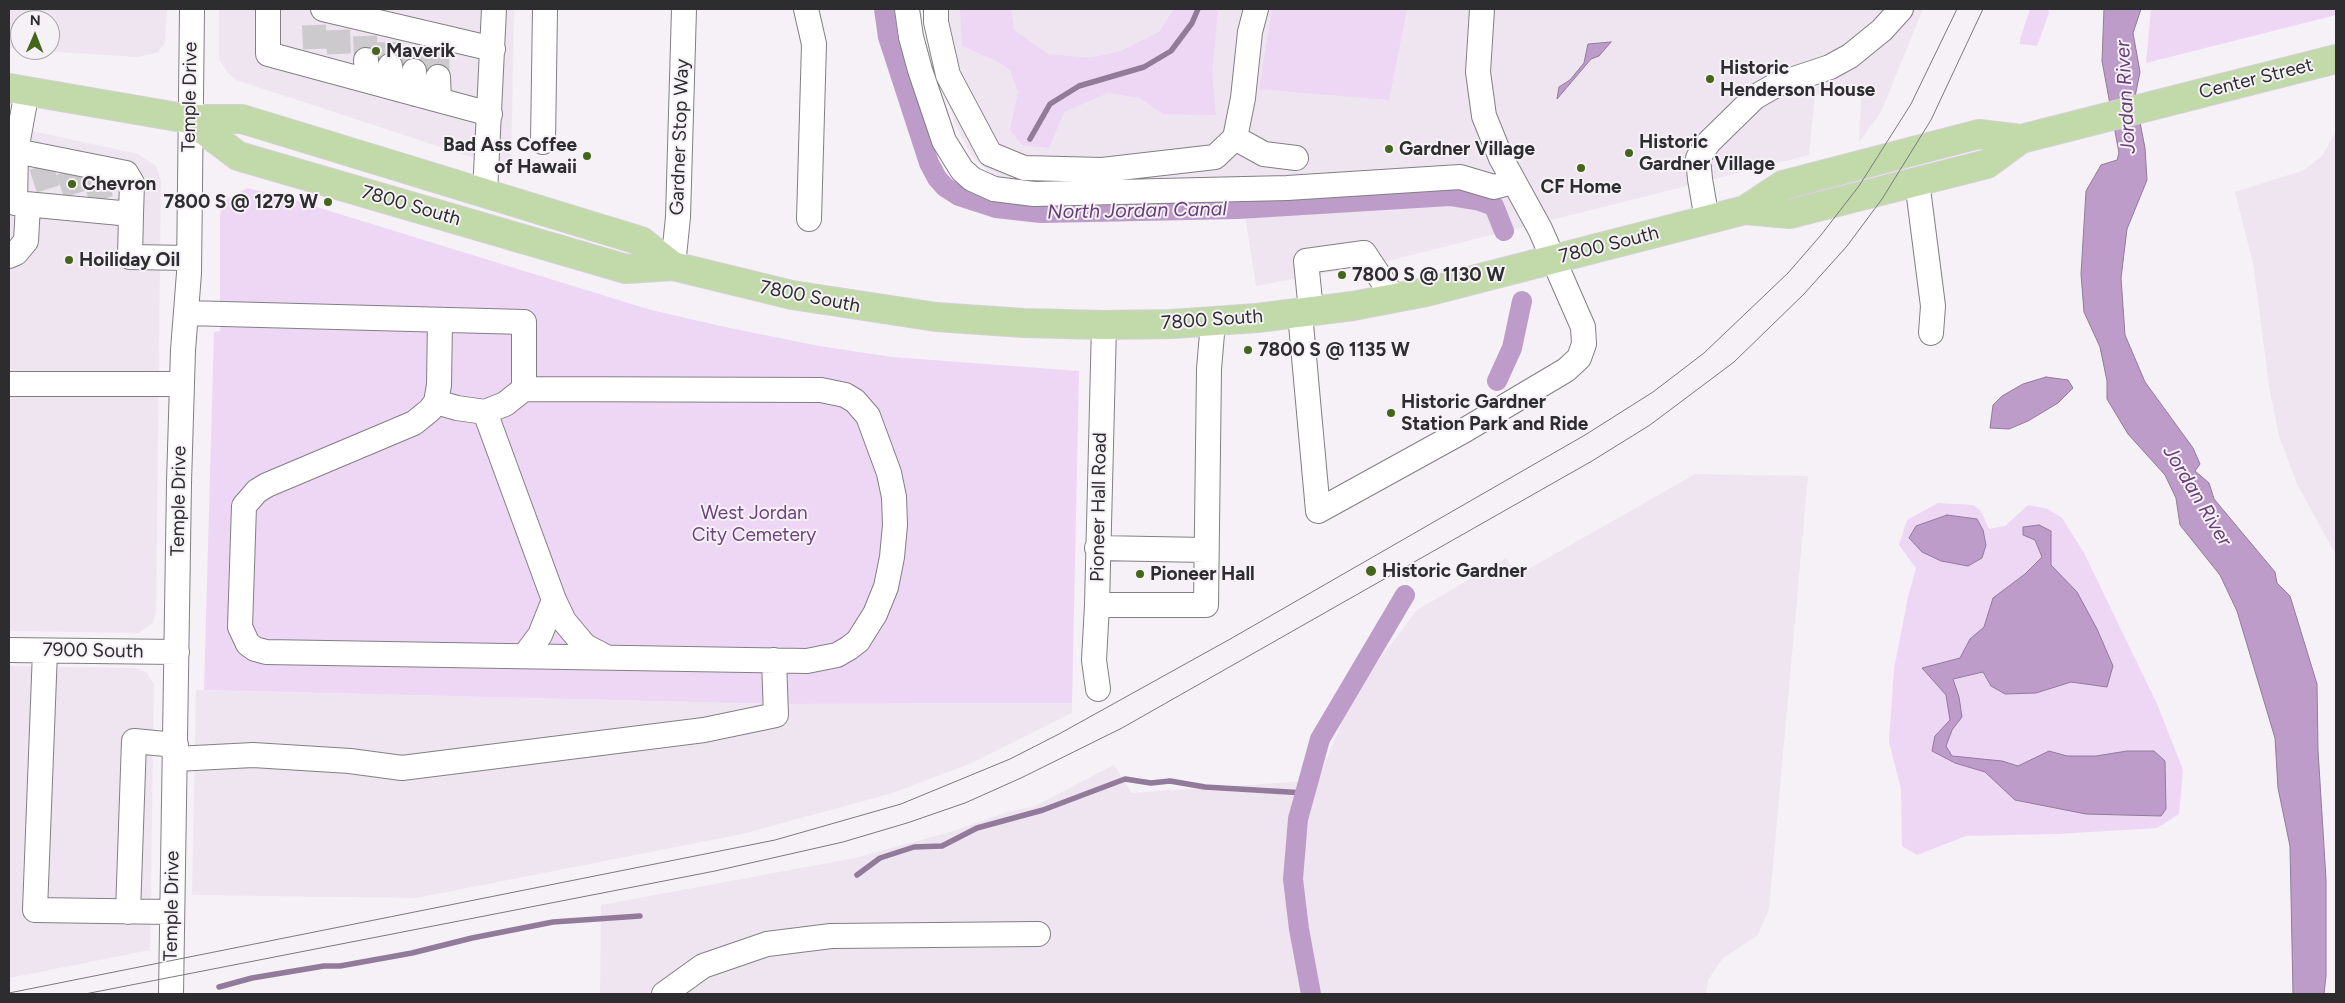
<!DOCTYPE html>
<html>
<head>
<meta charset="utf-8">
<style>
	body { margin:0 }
	#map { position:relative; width:2345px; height:1003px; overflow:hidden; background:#f5f1f6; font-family:Figtree,sans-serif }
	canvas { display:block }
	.frame { position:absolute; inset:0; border:10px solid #2d2c2e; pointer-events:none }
	.north { position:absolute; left:10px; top:10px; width:50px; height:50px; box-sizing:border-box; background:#f5f1f6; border:1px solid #a5a2a6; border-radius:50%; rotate:1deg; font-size:14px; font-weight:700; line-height:20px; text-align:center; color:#2d2c2e }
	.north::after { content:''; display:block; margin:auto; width:18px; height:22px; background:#44651a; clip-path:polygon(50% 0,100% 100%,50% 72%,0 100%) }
</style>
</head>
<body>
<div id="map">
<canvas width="2345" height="1003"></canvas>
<div class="frame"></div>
<div class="north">N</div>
</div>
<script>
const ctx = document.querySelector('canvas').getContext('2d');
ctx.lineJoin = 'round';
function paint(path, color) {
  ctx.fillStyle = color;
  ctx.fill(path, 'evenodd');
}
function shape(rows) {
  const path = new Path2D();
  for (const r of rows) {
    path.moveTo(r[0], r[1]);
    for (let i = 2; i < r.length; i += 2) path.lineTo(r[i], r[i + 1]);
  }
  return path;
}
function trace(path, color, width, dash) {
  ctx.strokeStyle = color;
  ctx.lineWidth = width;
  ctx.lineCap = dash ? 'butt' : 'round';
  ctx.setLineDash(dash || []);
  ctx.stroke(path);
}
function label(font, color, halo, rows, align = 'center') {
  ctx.font = font + ' Figtree,sans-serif';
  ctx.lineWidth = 4;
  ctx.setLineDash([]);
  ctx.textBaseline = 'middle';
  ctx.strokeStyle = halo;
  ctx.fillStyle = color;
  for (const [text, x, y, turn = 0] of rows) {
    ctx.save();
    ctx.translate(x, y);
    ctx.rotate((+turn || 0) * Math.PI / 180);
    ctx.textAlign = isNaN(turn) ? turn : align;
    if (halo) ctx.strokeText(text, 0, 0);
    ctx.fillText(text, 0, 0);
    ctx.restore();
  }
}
const built = shape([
	[9,9,167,9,165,43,158,52,138,57,25,50,50,50,50,20,20,20,20,49,9,48],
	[219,9,514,9,511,170,236,80,227,72,219,59],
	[927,9,1923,9,1881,112,1859,142,1861,97,1815,95,1809,155,1380,263,1256,286,1241,189,1031,186,995,177,972,157,955,124,937,65],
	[9,126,138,154,156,166,161,180,156,612,153,623,139,633,9,631],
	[2336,132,2336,555,2297,484,2279,436,2270,392,2253,263,2235,192,2304,170,2322,156],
	[1695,474,1808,476,1769,909,1758,935,1722,959,1708,980,1706,994,600,994,601,905,855,858,950,832,1007,812,1033,807,1114,765,1132,793,1318,780,1346,712,1379,660,1417,610,1506,558,1518,575],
	[9,666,135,668,146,672,154,684,150,950,9,978],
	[196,690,777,704,1072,703,1072,713,974,762,893,793,742,834,416,898,192,895]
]);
const green = shape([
	[960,9,1011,9,1014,30,1048,54,1090,58,1121,51,1159,32,1174,9,1218,9,1212,74,1216,115,1163,114,1140,98,1108,93,1064,112,1049,148,1022,145,1010,130,1018,92,1010,70,997,61,962,46],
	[1272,9,1407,9,1389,100,1259,89],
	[2030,9,2048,9,2049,13,2037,46,2020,44,2020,39],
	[2151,9,2336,9,2336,15,2146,63],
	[247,188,281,196,651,310,725,327,819,346,892,357,1079,371,1072,703,777,704,204,690,214,332,220,331,220,216,221,207,225,200],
	[1938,503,1973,505,1981,511,1989,529,2005,526,2028,505,2048,509,2062,518,2084,553,2158,706,2183,770,2179,814,2157,828,2057,834,1966,836,1917,855,1902,846,1901,789,1889,742,1894,669,1908,597,1916,568,1899,545,1907,520]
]);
const water = shape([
	[2104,9,2141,9,2133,33,2140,72,2135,97,2145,148,2147,180,2127,229,2121,278,2125,335,2145,382,2193,448,2200,464,2195,471,2209,483,2214,499,2275,572,2277,583,2290,596,2317,684,2318,750,2326,879,2326,976,2324,994,2293,994,2290,846,2278,788,2275,738,2237,611,2220,575,2180,525,2176,498,2165,475,2128,434,2107,399,2107,381,2100,347,2084,312,2081,274,2086,191,2101,165,2117,160,2119,153,2102,61,2104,9],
	[1611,42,1599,56,1591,59,1557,99,1559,87,1570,80,1584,63,1588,44,1611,42],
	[2046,377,2068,380,2073,388,2058,403,2028,421,2009,429,1990,428,1993,405,2002,396,2023,384,2046,377],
	[1947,515,1977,519,1983,530,1986,545,1982,558,1968,566,1941,561,1922,552,1909,538,1916,526,1947,515],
	[2039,525,2051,531,2051,565,2077,592,2097,629,2113,666,2107,687,2071,682,2036,693,2005,694,1991,686,1983,672,1953,679,1959,697,1962,717,1952,730,1946,746,1952,756,2002,761,2018,766,2049,751,2067,756,2096,756,2127,751,2154,751,2165,761,2166,809,2161,816,2086,814,2015,800,1985,772,1955,763,1932,751,1935,736,1950,720,1946,695,1922,668,1960,658,1970,639,1984,627,1993,598,2025,574,2042,557,2035,540,2023,535,2023,527,2039,525]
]);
const stream = shape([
	[1030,139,1050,104,1079,86,1144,67,1171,51,1192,23,1198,9],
	[857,875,880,858,914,847,942,846,977,828,1043,810,1125,779,1151,783,1170,781,1205,787,1305,793],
	[219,987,252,978,324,966,340,966,412,953,472,938,553,922,640,916]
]);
const canal = shape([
	[884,9,888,37,929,163,937,178,945,187,959,196,996,208,1041,213,1238,209,1450,196,1480,201,1494,206,1504,231],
	[1497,381,1512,348,1522,301],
	[1311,994,1299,929,1293,879,1298,819,1320,739,1405,595]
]);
const minorTunnel = shape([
	[314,25,315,49],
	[338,30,339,54],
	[365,36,366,60],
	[389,42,390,66],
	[413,47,414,71],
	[437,52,438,77],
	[41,166,49,191],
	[68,171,76,196],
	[94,177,102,201]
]);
const minor = shape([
	[268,9,268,54,490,114],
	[323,9,493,49],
	[806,9,814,44,809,219],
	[907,9,911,37,920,70,944,141,962,170,972,179,994,189,1034,194,1287,188,1460,177,1494,187,1513,182],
	[936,9,936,22,948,75,990,154,1024,168,1102,170,1215,157,1235,138,1243,98,1250,32,1256,9],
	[366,60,367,80],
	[390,66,391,87],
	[414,71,415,94],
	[438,77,439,100],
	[27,91,16,151,15,203,131,214,130,257,189,258],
	[1235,138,1264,154,1296,158],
	[543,142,545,9],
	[9,151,16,151,126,173,132,183,131,214],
	[1917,181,1933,306,1931,333],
	[485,193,494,9],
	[1707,220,1700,179,1698,158,1709,142,1755,97,1776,85,1830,67,1850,56,1882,30,1901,9],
	[9,256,16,253,26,241,28,205],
	[673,266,678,217,684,9],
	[1311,311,1306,261,1364,253,1394,298],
	[186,313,524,322,524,389],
	[1300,313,1318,511,1465,430,1566,370,1579,358,1584,344,1583,327,1540,229,1501,158,1484,116,1478,72,1482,9],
	[9,384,181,384],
	[436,402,457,408,485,412,505,404,524,389,821,390,845,395,855,401,868,416,889,473,894,497,895,525,892,557,886,587,875,614,858,641,849,648,837,655,807,661,266,652,255,649,248,644,240,627,244,506,257,491,267,485,414,423,430,410,436,402,439,385,440,321],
	[485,412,554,600,564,621,585,646,606,657],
	[1097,548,1206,550],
	[1097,605,1206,605,1209,369,1213,322],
	[9,650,177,652],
	[45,651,35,910,172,912],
	[525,655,540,635,554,600],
	[1098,689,1094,660,1097,605,1104,325],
	[176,759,253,755,350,761,402,768,704,730,776,715,774,660],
	[128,912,134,741,176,745],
	[171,994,179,483,183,350,189,273,192,9],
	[664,994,703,966,767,944,831,936,1038,934]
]);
const major = shape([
	[9,88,189,119,242,119,641,241,673,266],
	[189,119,238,156,626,269,673,266,792,295,936,317,1024,323,1104,325,1172,324,1257,318,1353,306,1426,292,1745,210,1790,214,1987,164,2021,139],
	[1745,210,1783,185,1979,134,2021,139,2336,59]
]);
const tram = shape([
	[9,993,775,840,901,804,1010,759,1059,734,1232,638,1585,435,1653,392,1704,353,1788,273,1821,235,1859,186,1911,104,1957,9],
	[85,994,715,871,843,842,907,823,965,803,1021,778,1122,728,1592,461,1650,425,1734,362,1804,294,1847,246,1882,199,1931,120,1983,9]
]);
const markers = [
	[376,51,5,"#44651a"],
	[1710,79,5,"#44651a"],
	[1389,149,5,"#44651a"],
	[1629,153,5,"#44651a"],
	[587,156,5,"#44651a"],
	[1581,168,5,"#44651a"],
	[72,184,5,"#44651a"],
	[328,202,5,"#44651a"],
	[69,260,5,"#44651a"],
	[1342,275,5,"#44651a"],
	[1248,350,5,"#44651a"],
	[1391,413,5,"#44651a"],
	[1371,571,6,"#44651a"],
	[1140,574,5,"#44651a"]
];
const poiNames = [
	["Maverik",386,51],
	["Historic",1720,68],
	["Henderson House",1720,90],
	["Historic",1639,142],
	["Gardner Village",1639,164],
	["Bad Ass Coffee",577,145,"right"],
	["of Hawaii",577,167,"right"],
	["Gardner Village",1399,149],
	["Chevron",82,184],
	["CF Home",1581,187,"center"],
	["7800 S @ 1279 W",318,202,"right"],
	["Hoiliday Oil",79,260],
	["7800 S @ 1130 W",1352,275],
	["7800 S @ 1135 W",1258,350],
	["Historic Gardner",1401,402],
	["Station Park and Ride",1401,424],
	["Historic Gardner",1382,571],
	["Pioneer Hall",1150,574]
];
const streetNames = [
	["Center Street",2256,79,-14],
	["Temple Drive",190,97,-89],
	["Gardner Stop Way",680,137,-88],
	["7800 South",411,206,16],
	["7800 South",1609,245,-14],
	["7800 South",810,297,11],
	["7800 South",1212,320,-4],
	["Temple Drive",179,501,-89],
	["Pioneer Hall Road",1099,507,-89],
	["7900 South",93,651,1],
	["Temple Drive",172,906,-89]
];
const parkNames = [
	["West Jordan",754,513],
	["City Cemetery",754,535]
];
const waterNames = [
	["Jordan River",2126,97,-93],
	["North Jordan Canal",1137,211,-1],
	["Jordan River",2197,496,59]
];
paint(built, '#eee5f1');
paint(green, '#edd7f5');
paint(water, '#be9cca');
trace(water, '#927a9b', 1);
trace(stream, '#927a9b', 5.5);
trace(canal, '#be9cca', 20);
trace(minorTunnel, '#cdcace', 24, [24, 12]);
trace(minor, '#827f83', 26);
trace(major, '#d1d1d1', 30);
trace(minor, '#fff', 24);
trace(major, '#c2daa9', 28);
trace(tram, '#7b797c', 1);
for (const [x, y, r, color] of markers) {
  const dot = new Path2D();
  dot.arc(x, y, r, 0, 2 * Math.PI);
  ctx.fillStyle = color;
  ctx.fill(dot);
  trace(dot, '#f5f1f6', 2);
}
label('bold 19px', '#2d2c2e', '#f5f1f6', poiNames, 'left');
label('19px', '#2d2c2e', '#f5f1f6', streetNames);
label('19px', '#6e427d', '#f5f1f6', parkNames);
label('italic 20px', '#683d77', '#f5f1f6', waterNames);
</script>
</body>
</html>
